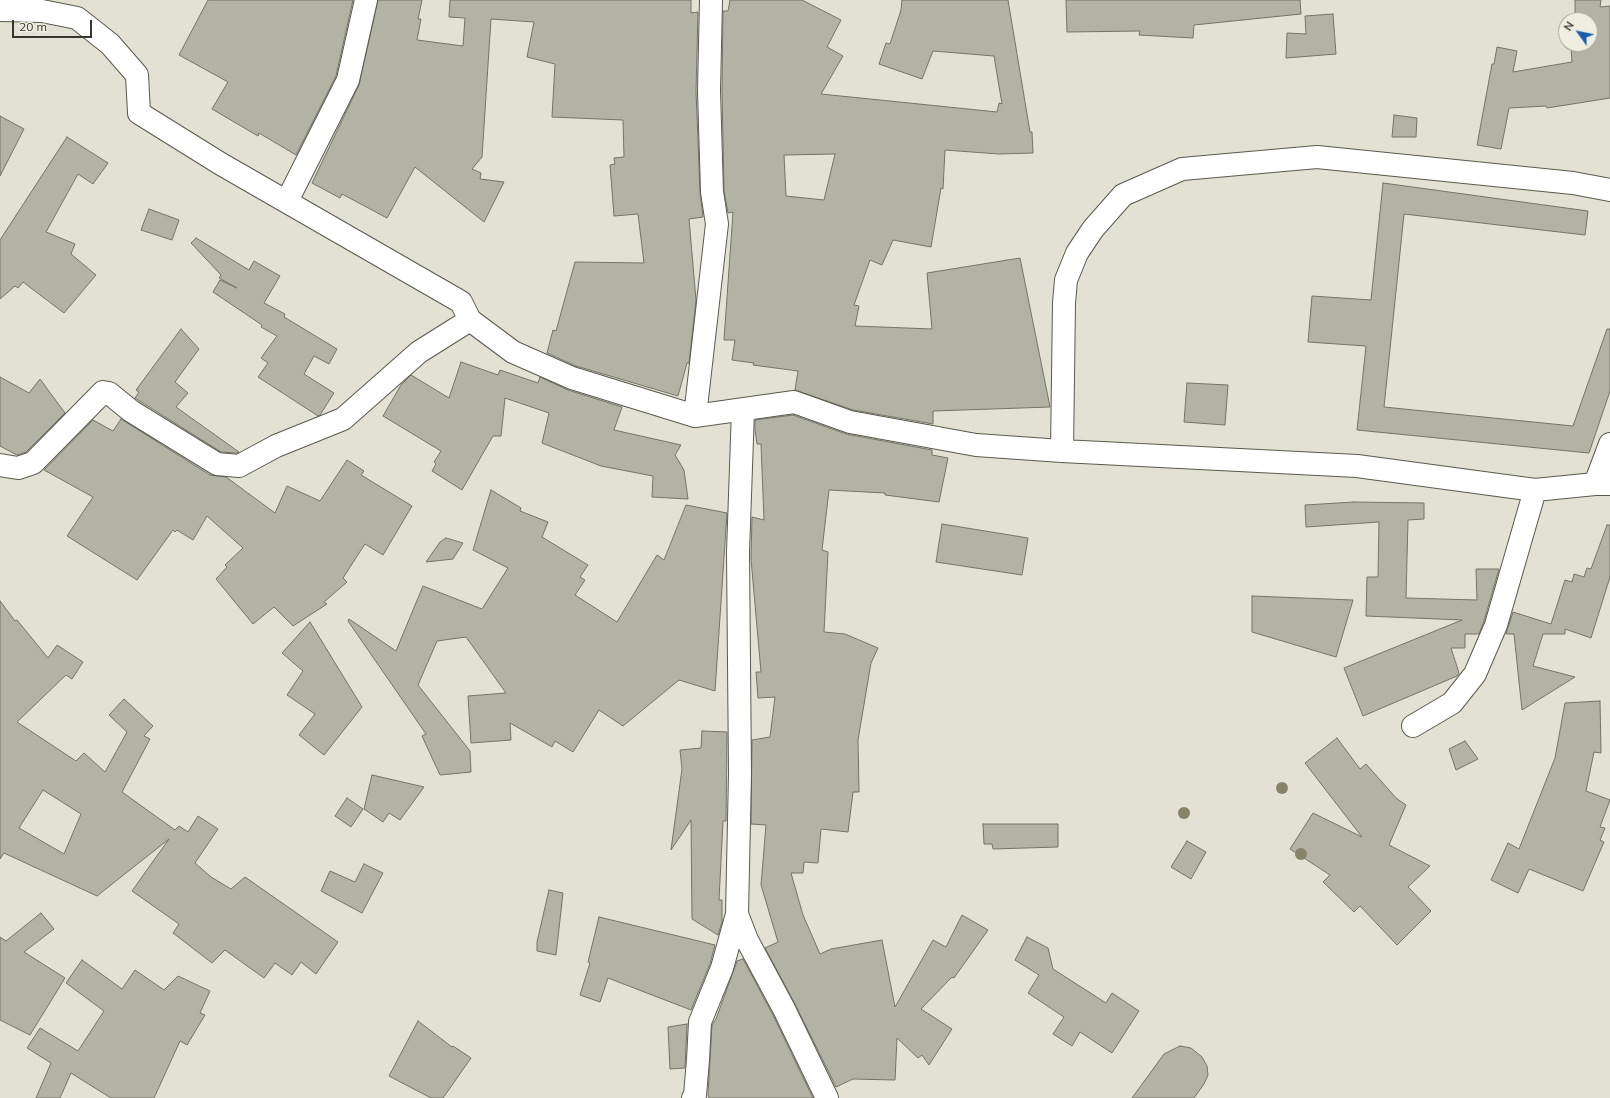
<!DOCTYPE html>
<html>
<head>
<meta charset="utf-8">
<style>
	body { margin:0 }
	#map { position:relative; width:1610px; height:1098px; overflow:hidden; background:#e2e1d3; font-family:Mulish,sans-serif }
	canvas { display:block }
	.north { position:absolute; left:1558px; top:12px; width:40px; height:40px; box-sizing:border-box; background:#efeee0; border:1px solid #a5a49a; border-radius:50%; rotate:303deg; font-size:11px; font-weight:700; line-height:16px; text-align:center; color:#363530 }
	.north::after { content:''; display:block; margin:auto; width:14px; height:18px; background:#195eae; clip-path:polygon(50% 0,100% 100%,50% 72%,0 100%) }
	.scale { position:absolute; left:12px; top:20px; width:80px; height:18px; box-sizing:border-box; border:2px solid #363530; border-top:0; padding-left:5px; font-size:12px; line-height:14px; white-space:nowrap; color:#363530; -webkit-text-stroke:3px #efeee0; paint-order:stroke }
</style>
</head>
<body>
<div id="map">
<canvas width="1610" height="1098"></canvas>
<div class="north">N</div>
<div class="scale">20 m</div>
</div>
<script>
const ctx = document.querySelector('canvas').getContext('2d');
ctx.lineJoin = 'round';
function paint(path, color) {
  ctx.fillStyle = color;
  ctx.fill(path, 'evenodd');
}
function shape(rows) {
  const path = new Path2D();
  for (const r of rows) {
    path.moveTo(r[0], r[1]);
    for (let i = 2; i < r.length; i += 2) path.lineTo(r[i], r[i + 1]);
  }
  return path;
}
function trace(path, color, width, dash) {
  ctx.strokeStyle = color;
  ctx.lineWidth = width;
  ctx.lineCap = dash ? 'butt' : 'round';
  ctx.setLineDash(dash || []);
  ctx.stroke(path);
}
const building = shape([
	[208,0,353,0,336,76,296,155,259,133,258,136,212,109,228,82,179,55,208,0],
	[378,0,422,0,418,19,421,19,417,40,463,46,465,18,449,17,450,0,691,0,691,13,698,12,696,91,700,192,703,217,689,219,696,300,689,363,687,363,678,396,576,366,547,353,553,330,556,331,575,262,644,263,638,214,614,216,610,165,615,164,614,158,624,157,623,120,552,117,555,64,527,57,534,22,491,19,482,157,472,169,481,173,480,179,504,182,484,222,415,167,387,218,342,194,340,198,312,183,359,85,378,0],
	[730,0,802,0,841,20,827,47,843,56,821,94,997,112,999,103,1002,104,994,56,933,51,922,79,879,64,886,43,890,44,901,10,902,0,1008,0,1030,132,1032,132,1033,153,999,154,945,150,943,189,941,188,931,247,893,240,882,265,870,260,854,305,859,306,855,326,932,329,927,273,1020,258,1050,407,933,411,933,424,853,410,795,390,798,371,753,365,754,363,732,360,735,340,724,340,733,212,728,213,724,191,722,91,723,11,728,11,730,0],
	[835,154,824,200,786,196,784,155,835,154],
	[1066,0,1300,0,1301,14,1194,25,1193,38,1139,35,1140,31,1067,32,1066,0],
	[1575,0,1601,0,1600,7,1610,6,1610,98,1547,108,1546,106,1509,108,1501,149,1477,145,1492,64,1494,64,1497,47,1517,51,1513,72,1572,62,1571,47,1575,47,1575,44,1590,44,1590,20,1575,20,1575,0],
	[1333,14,1336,54,1286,58,1287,33,1306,34,1305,16,1333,14],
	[1394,115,1417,118,1416,137,1392,137,1394,115],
	[0,116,24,129,0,176,0,116],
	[67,137,108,163,93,184,78,174,46,232,75,244,71,254,96,275,64,313,23,282,18,288,15,286,0,299,0,240,67,137],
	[1383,183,1588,211,1585,235,1404,214,1384,407,1573,426,1607,329,1610,329,1610,391,1589,453,1357,430,1366,346,1308,342,1312,296,1371,300,1383,183],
	[149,209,179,220,172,240,141,230,149,209],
	[196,238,249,270,254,261,280,276,264,303,285,314,284,317,337,349,329,364,314,356,304,374,334,393,320,415,318,416,258,377,268,363,261,358,277,336,261,327,262,325,213,292,220,280,237,288,219,278,221,275,191,243,196,238],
	[181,329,199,349,175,382,188,393,176,407,239,452,236,453,221,452,135,398,139,392,136,390,181,329],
	[461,362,498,375,500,370,538,383,540,377,568,390,622,407,614,430,681,445,675,455,684,470,688,499,652,497,653,476,601,466,542,443,549,413,505,398,501,436,493,436,462,490,432,471,436,464,434,462,441,451,383,416,401,385,411,375,449,398,461,362],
	[0,377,29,393,40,379,65,413,26,452,17,455,0,446,0,377],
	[1187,383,1228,385,1225,425,1184,422,1187,383],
	[793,415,846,434,932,450,932,455,948,458,939,502,885,495,885,493,829,490,822,550,828,552,824,632,845,634,878,648,871,663,858,740,859,792,853,792,848,832,821,829,818,863,804,862,803,873,791,873,803,915,820,954,831,949,882,940,895,1007,933,940,946,947,962,915,988,930,954,978,952,977,921,1009,952,1029,929,1065,922,1055,918,1058,897,1038,895,1080,853,1079,836,1087,795,1004,765,948,778,942,761,885,766,825,751,824,752,740,770,737,775,697,758,698,756,672,761,672,751,559,752,517,764,520,761,444,757,444,755,430,755,420,793,415],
	[121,419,210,475,226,477,275,513,287,486,320,501,347,460,364,471,361,475,412,506,383,555,365,544,343,578,347,582,324,602,327,604,293,626,274,607,253,624,216,579,227,567,225,565,243,548,207,516,193,540,177,530,175,532,173,530,137,580,67,536,93,497,44,470,93,420,113,431,121,419],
	[491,490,521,508,520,511,548,522,542,537,588,565,580,577,585,580,575,595,617,622,657,555,664,560,686,505,727,513,715,691,679,680,623,726,599,710,573,752,555,741,552,747,510,723,511,740,471,743,468,696,506,693,466,637,437,641,418,685,470,751,471,772,440,775,422,736,426,734,348,621,349,619,396,651,423,586,482,609,508,568,473,550,491,490],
	[1354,502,1424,503,1424,519,1408,520,1406,598,1477,600,1476,569,1499,569,1484,621,1479,634,1465,634,1465,648,1451,648,1459,673,1457,676,1363,716,1344,668,1462,620,1366,616,1367,577,1378,577,1379,522,1306,527,1305,505,1354,502],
	[942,524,1028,538,1022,575,936,562,942,524],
	[1607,525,1610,525,1610,577,1591,638,1565,629,1565,634,1543,634,1533,666,1575,677,1522,710,1514,634,1506,634,1513,612,1551,624,1565,580,1572,582,1574,574,1584,577,1587,568,1591,569,1607,525],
	[446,538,463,543,453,559,426,562,440,542,446,538],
	[1252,596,1353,600,1336,657,1252,632,1252,596],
	[0,601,15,621,17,620,48,658,57,645,83,662,72,679,66,675,17,722,76,761,84,753,105,772,127,732,109,715,124,699,153,726,144,736,150,739,122,792,175,830,179,826,188,832,198,816,218,829,195,863,211,877,231,889,245,877,338,942,316,974,301,962,292,975,275,963,264,978,225,950,212,963,173,933,179,924,132,891,169,839,97,896,4,853,0,859,0,601],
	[43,790,81,814,64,854,19,828,43,790],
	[310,622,362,707,324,755,299,735,315,714,287,695,303,671,282,653,310,622],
	[1600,701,1601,753,1594,752,1586,791,1610,800,1600,827,1605,828,1600,840,1604,842,1583,891,1529,869,1518,893,1491,880,1508,843,1519,849,1555,758,1565,703,1600,701],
	[702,731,727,732,726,821,723,821,719,900,722,900,722,922,718,935,692,919,691,820,671,850,682,769,680,750,701,748,702,731],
	[1337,738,1360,769,1366,764,1396,798,1406,805,1389,845,1430,866,1408,887,1431,911,1397,945,1360,906,1354,912,1323,882,1330,875,1290,849,1313,813,1362,837,1305,763,1337,738],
	[1465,741,1478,759,1456,770,1449,749,1465,741],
	[372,775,424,787,400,820,389,813,383,822,364,809,372,775],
	[347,798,363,809,351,827,335,816,347,798],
	[983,824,1058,824,1058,847,993,849,992,844,984,844,983,824],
	[1187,841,1206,852,1191,879,1171,867,1187,841],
	[364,864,383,873,362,913,321,891,330,871,355,882,364,864],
	[549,890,563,893,556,955,537,951,537,942,549,890],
	[41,913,54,929,24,952,65,978,30,1035,0,1020,0,937,6,941,41,913],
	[599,917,715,945,710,964,691,1010,608,978,600,1002,580,995,590,963,588,962,599,917],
	[1027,937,1048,948,1053,969,1106,1003,1112,993,1139,1011,1112,1053,1080,1032,1072,1046,1053,1034,1064,1017,1028,993,1039,975,1015,960,1027,937],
	[743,959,773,1015,813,1098,709,1098,708,1094,712,1025,716,1019,737,961,743,959],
	[82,960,122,989,135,970,164,990,178,976,210,991,200,1013,205,1015,187,1045,180,1041,154,1098,111,1098,71,1073,60,1098,36,1098,51,1063,27,1048,40,1028,78,1051,104,1011,66,983,82,960],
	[418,1021,452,1047,453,1046,471,1058,443,1098,431,1098,389,1076,418,1021],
	[687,1024,685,1068,670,1069,668,1027,687,1024],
	[1180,1046,1191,1048,1202,1057,1207,1066,1208,1075,1204,1084,1194,1098,1132,1098,1164,1054,1180,1046]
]);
const minor = shape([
	[0,10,42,11,77,18,110,44,137,75,139,113,221,164,461,302,470,320,513,352,572,378,695,416,794,402,850,422,976,445,1062,451,1357,466,1535,490,1595,484,1610,484],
	[287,201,348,80,366,0],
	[743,410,738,552,740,774,737,914,747,940,784,1009,827,1098],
	[695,416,717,224,712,192,709,91,711,0],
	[1062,451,1064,303,1066,280,1077,253,1093,229,1123,195,1182,169,1317,157,1573,183,1610,190],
	[0,465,18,468,33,463,103,392,109,393,131,411,217,464,239,466,276,446,343,419,419,352,470,320],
	[1595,484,1610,444],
	[1413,726,1452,703,1475,674,1496,625,1535,490],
	[693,1098,695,1095,698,1060,700,1022,722,968,737,914]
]);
const trees = [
	[1282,788],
	[1184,813],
	[1301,854]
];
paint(building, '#b3b3a5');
trace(building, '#747367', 1);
trace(minor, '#5a5a4e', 24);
trace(minor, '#fff', 22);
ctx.fillStyle = '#878569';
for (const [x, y] of trees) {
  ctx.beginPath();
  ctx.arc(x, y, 6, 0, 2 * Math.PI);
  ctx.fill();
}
</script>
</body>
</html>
